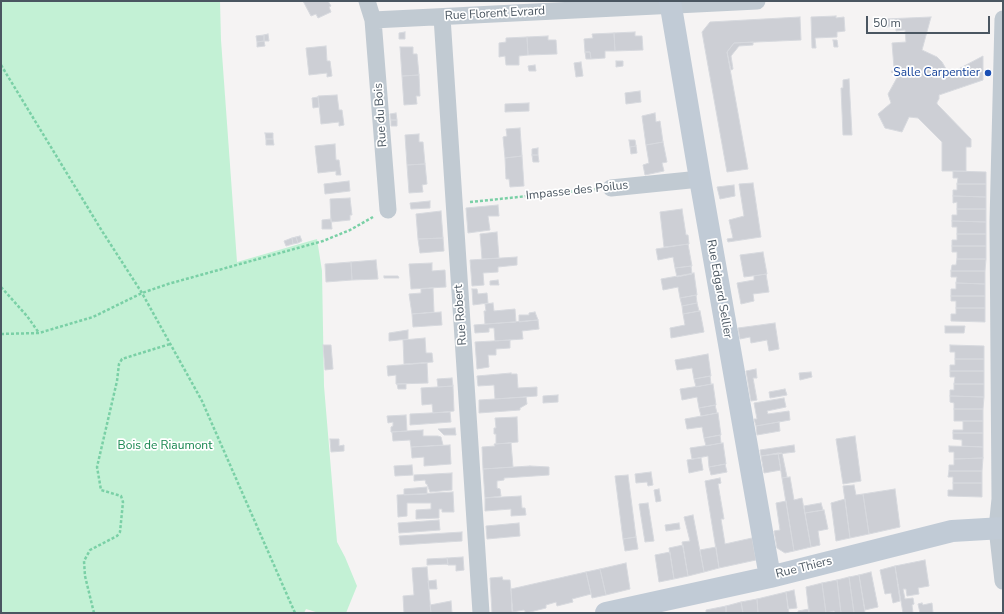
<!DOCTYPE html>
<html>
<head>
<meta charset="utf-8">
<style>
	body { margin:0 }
	#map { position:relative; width:1004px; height:614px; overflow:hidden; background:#f5f3f3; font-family:"Nunito Sans",sans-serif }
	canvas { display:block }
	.frame { position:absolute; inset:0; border:2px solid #4a5661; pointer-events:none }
	.scale { position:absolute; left:866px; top:16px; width:124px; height:18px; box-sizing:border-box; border:2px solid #4a5661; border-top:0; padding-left:5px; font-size:12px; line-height:14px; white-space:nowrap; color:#4a5661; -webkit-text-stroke:3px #fff; paint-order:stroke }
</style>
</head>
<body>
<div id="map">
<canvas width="1004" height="614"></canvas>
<div class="frame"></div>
<div class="scale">50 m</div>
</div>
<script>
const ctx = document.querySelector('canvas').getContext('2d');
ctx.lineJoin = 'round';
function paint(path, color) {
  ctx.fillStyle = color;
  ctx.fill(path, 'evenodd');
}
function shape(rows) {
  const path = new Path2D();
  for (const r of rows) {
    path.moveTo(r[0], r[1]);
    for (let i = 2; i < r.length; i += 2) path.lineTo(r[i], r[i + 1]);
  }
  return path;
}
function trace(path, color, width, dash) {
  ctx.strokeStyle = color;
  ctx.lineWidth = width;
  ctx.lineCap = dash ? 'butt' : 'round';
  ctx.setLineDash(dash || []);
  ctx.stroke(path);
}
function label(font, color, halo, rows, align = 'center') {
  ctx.font = font + ' "Nunito Sans",sans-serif';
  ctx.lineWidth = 3.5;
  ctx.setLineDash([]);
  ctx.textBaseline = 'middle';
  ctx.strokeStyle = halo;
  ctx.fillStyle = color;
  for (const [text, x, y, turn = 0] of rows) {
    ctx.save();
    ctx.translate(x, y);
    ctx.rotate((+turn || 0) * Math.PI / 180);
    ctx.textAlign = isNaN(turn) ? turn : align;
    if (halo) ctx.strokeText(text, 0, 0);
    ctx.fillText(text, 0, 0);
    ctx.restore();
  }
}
const green = shape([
	[1,1,220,1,221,40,237,262,317,239,322,271,324,386,337,542,345,557,357,586,346,613,319,613,306,609,304,613,1,613]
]);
const building = shape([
	[303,1,328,1,331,6,329,7,331,12,318,18,316,14,311,16,303,1],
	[836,16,836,18,844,17,845,31,837,32,837,37,815,38,816,48,812,48,811,17,836,16],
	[800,17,801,40,734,43,727,52,748,169,727,172,702,32,710,22,800,17],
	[931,17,922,50,937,57,942,62,949,74,983,56,983,80,939,95,939,99,937,102,937,104,971,139,971,147,966,147,966,171,942,171,942,142,918,118,909,117,902,132,885,128,878,114,891,103,888,94,898,76,891,72,894,68,892,43,906,42,905,30,896,31,896,26,886,27,885,19,931,17],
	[405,32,405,39,399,39,399,33,405,32],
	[635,32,635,36,642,36,643,50,615,51,614,33,635,32],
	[614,33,615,51,605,51,605,58,591,59,590,52,585,52,584,39,593,38,592,34,614,33],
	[268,34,269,41,264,41,264,35,268,34],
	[264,35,264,41,257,42,256,36,264,35],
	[548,36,548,40,556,40,557,54,528,55,527,37,548,36],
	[527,37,528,55,519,56,519,65,506,65,505,56,499,57,499,43,506,42,506,38,527,37],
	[833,40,837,40,838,47,834,47,833,40],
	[264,41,265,46,257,47,257,42,264,41],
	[753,42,753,45,739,46,731,56,733,69,731,70,727,52,734,43,753,42],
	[326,46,327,61,330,61,332,76,327,77,327,73,309,75,306,48,326,46],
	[400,47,413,47,413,54,417,54,419,75,402,76,400,47],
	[585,52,590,52,591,59,586,59,585,52],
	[616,61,623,61,623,66,616,67,616,61],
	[581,62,583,76,576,77,574,63,581,62],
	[535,65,536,71,529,71,528,66,535,65],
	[419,75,420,96,416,96,417,104,404,105,402,76,419,75],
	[849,79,852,135,843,135,841,88,843,88,843,80,849,79],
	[640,91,641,102,626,104,625,93,640,91],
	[337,95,339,110,342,110,344,125,339,126,339,122,321,124,318,96,337,95],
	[318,97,319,107,313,108,312,98,318,97],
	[529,103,529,111,505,112,505,104,529,103],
	[396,113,397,120,391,120,390,114,396,113],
	[655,113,656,122,660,121,663,142,646,145,642,116,655,113],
	[391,120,397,120,397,126,391,126,391,120],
	[520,128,522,156,505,158,503,137,507,136,506,129,520,128],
	[265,133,273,133,273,139,266,139,265,133],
	[419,134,419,142,423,142,425,164,407,165,405,135,419,134],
	[266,139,273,139,274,145,266,145,266,139],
	[629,140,635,140,636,146,630,147,629,140],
	[663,142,667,162,662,163,664,171,645,175,643,165,649,163,646,145,663,142],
	[335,144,336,160,339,160,341,175,336,175,336,171,318,173,315,146,335,144],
	[636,146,637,153,631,154,630,147,636,146],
	[538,148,538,155,532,155,532,149,538,148],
	[532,155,538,155,539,162,533,162,532,155],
	[522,156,524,186,510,187,509,179,506,179,505,158,522,156],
	[425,164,427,184,422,185,423,192,409,193,407,165,425,164],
	[953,171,986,172,986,184,957,184,958,178,953,178,953,171],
	[349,181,350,191,325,194,324,184,349,181],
	[753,183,761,237,728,242,727,239,733,238,729,220,744,216,739,184,753,183],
	[957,184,986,184,986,197,953,196,953,190,957,190,957,184],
	[734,185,735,196,720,199,717,187,734,185],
	[953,196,986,197,986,209,957,209,957,202,953,203,953,196],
	[350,198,352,215,350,215,350,220,331,222,330,199,350,198],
	[430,201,430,208,411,209,410,203,430,201],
	[498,205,499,216,488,216,490,230,468,233,466,208,498,205],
	[682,209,686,235,688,235,689,244,664,247,660,212,682,209],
	[957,209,986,209,986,222,952,221,952,215,957,215,957,209],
	[441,211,443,238,418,239,416,214,441,211],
	[331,219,332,229,322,229,322,220,331,219],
	[952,221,986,222,986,234,957,234,957,227,952,227,952,221],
	[497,232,499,258,482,259,480,234,497,232],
	[957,234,986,234,986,246,952,246,952,240,957,240,957,234],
	[300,236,302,241,298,243,296,237,300,236],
	[296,237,298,243,293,244,292,238,296,237],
	[292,238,293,244,286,246,284,241,292,238],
	[443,238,444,251,420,253,418,239,443,238],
	[688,244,692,266,675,268,673,257,658,260,656,249,688,244],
	[952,246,986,246,986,259,957,259,957,252,952,252,952,246],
	[763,252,767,274,744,277,740,255,763,252],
	[517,257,517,265,498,267,498,272,483,273,484,285,472,286,470,260,517,257],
	[957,259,986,259,985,271,951,271,952,265,956,265,957,259],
	[376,260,378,279,352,280,351,262,376,260],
	[351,262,352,280,326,282,325,264,351,262],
	[432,263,432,271,445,270,446,287,411,289,409,264,432,263],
	[691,266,692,274,677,277,675,268,691,266],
	[951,271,985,271,985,284,956,283,957,277,951,277,951,271],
	[694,273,697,295,680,298,678,287,663,290,661,279,694,273],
	[766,274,769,292,753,294,754,301,741,304,737,283,754,280,754,276,766,274],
	[384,276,398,276,399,278,384,278,384,276],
	[498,280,499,285,490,285,490,281,498,280],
	[956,283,985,284,985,296,951,296,951,289,956,289,956,283],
	[433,288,434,312,412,314,409,294,421,293,421,289,433,288],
	[472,289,477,289,478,294,487,293,488,303,473,305,472,289],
	[696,295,697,303,682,306,680,298,696,295],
	[951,296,985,296,985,308,956,308,956,301,951,301,951,296],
	[493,303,494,311,515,309,516,322,485,324,484,311,486,311,485,304,493,303],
	[697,303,699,311,683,314,682,306,697,303],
	[956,308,985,308,985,322,951,321,951,314,956,314,956,308],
	[700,311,704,332,671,338,670,328,685,325,683,314,700,311],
	[441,312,442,325,413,327,412,314,441,312],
	[535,312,538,320,519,322,519,315,529,315,529,313,535,312],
	[538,320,539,329,522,331,523,339,495,341,494,328,489,328,489,332,475,333,474,325,538,320],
	[775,323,779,349,769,351,767,340,751,343,750,337,740,339,738,328,775,323],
	[945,326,965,326,964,333,945,333,945,326],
	[408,330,408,339,389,341,389,333,408,330],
	[425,338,426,353,432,353,433,362,404,364,403,340,425,338],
	[510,340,510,348,496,349,496,355,488,355,489,367,477,369,475,342,510,340],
	[323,345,331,345,333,369,325,370,323,345],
	[950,345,984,346,984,359,955,359,955,352,950,352,950,345],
	[708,354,711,376,694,379,692,368,677,370,675,360,708,354],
	[955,359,984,359,984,371,950,371,950,365,955,365,955,359],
	[427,363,428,383,396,384,396,375,388,376,387,366,427,363],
	[756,369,757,378,753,378,757,400,751,401,746,371,756,369],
	[950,371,984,371,984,384,954,384,955,377,950,377,950,371],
	[811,372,812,377,800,380,799,373,811,372],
	[511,373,511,374,517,374,518,388,537,387,537,396,495,399,494,385,478,386,477,376,511,373],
	[710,376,711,384,696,387,694,379,710,376],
	[452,378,453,386,438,387,437,379,452,378],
	[397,384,406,384,406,389,398,389,397,384],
	[713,384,716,405,699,408,697,397,682,400,680,389,713,384],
	[954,384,984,384,984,397,950,396,950,390,954,390,954,384],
	[453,386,454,411,433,413,432,404,422,405,421,388,453,386],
	[785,389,787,395,770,398,769,392,785,389],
	[558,395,558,402,543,403,543,396,558,395],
	[950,396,984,397,983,409,954,409,954,403,950,402,950,396],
	[526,397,527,404,520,408,520,410,479,413,479,400,526,397],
	[784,398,786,407,767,411,768,414,789,411,790,420,756,426,754,419,757,419,754,403,784,398],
	[715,405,717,413,701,416,699,408,715,405],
	[954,409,983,409,983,421,954,421,954,409],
	[450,412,451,422,410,425,410,414,450,412],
	[718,413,721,435,704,438,702,427,687,429,685,419,718,413],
	[406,415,407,431,391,432,391,427,393,426,393,422,388,423,387,416,406,415],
	[517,417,518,442,496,444,496,434,494,434,494,428,496,428,495,418,517,417],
	[963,421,983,421,983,433,953,433,953,430,963,430,963,421],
	[779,422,780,431,757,435,756,426,779,422],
	[455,428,456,435,444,435,438,429,455,428],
	[423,430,423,436,438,436,441,437,443,445,411,447,410,440,393,441,392,432,423,430],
	[953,433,983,433,983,447,962,446,962,440,953,439,953,433],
	[720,435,721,443,706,446,704,438,720,435],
	[855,436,861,481,843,484,836,439,855,436],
	[330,439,339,439,339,446,344,445,344,451,331,452,330,439],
	[511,443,513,467,483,469,482,447,495,446,494,444,511,443],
	[723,443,726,464,709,467,708,456,692,459,690,448,723,443],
	[450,445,451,464,424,466,424,457,412,458,411,447,450,445],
	[794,445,795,452,761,456,760,450,794,445],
	[949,446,983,447,983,458,954,459,954,452,949,452,949,446],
	[778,453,781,470,764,473,761,456,778,453],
	[778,453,782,453,787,477,782,478,778,453],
	[701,458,703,470,689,473,687,460,701,458],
	[983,458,982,471,949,471,949,465,954,465,954,459,983,458],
	[725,464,727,472,711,475,709,467,725,464],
	[412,465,413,475,395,476,394,466,412,465],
	[530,466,549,467,549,475,504,478,504,480,497,481,497,488,500,489,501,496,485,498,483,469,530,466],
	[949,471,982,471,982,483,953,483,953,477,948,477,949,471],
	[651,472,653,485,648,486,647,482,636,483,635,474,651,472],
	[452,473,452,490,430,492,427,484,426,484,425,480,414,481,414,475,452,473],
	[628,475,636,537,623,539,615,476,628,475],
	[790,477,794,500,802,498,811,547,794,551,782,478,790,477],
	[720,478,721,483,718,484,724,519,721,519,725,544,752,538,756,560,719,568,705,481,720,478],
	[953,483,982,483,982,497,948,496,948,490,953,490,953,483],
	[854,485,856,495,863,494,869,534,850,538,843,486,854,485],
	[427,487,427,494,404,495,404,489,427,487],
	[659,489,661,501,656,502,654,490,659,489],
	[895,489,900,527,869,534,863,494,895,489],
	[453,492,454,512,442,512,442,509,439,509,439,518,416,519,416,510,431,509,431,503,407,503,407,516,398,517,397,495,453,492],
	[521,496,522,508,525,508,526,515,511,516,511,509,485,511,485,498,521,496],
	[845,499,850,538,836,541,831,503,845,499],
	[786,501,794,551,785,553,777,548,774,531,780,530,776,503,786,501],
	[648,503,654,541,645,542,639,504,648,503],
	[821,503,823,510,805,513,804,506,821,503],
	[824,510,828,529,818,531,820,545,811,547,805,513,824,510],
	[693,515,704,572,688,576,682,542,690,541,684,517,693,515],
	[439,520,440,530,399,533,398,523,439,520],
	[519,523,520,536,487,539,486,526,519,523],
	[679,523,680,529,666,531,665,525,679,523],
	[462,532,462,541,400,545,399,536,462,532],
	[636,537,638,549,625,551,623,539,636,537],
	[683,545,688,576,674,579,669,548,683,545],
	[716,547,719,568,704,572,700,550,716,547],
	[670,552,674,579,659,582,655,555,670,552],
	[463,557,464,570,456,571,456,565,448,565,447,558,463,557],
	[447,558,448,564,427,565,427,559,447,558],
	[925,560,929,586,918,588,919,594,907,596,906,589,903,589,905,599,913,598,914,604,912,605,913,613,903,613,895,566,925,560],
	[626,563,630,589,606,595,600,569,626,563],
	[895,566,900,601,893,603,891,593,885,594,880,570,895,566],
	[427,567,431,613,404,613,403,596,414,595,412,568,427,567],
	[600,569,606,595,592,598,586,572,600,569],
	[586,572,591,594,572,599,573,602,557,606,556,602,546,605,546,608,526,613,524,610,512,612,511,589,586,572],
	[871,572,878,607,865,610,859,575,871,572],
	[859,575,863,600,865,613,854,613,849,577,859,575],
	[502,577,503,580,510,580,513,613,492,613,490,578,502,577],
	[849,577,854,613,841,613,837,580,849,577],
	[436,580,437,589,429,589,428,581,436,580],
	[837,580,841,613,835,613,834,611,826,613,822,583,837,580],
	[822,583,826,613,809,613,806,587,822,583],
	[794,590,797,608,788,609,786,592,794,590],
	[786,592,789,613,758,613,757,599,786,592],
	[757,599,758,613,743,613,741,602,757,599],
	[451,601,452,613,431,613,430,605,451,601],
	[741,602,743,613,726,613,726,606,741,602],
	[922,603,923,605,932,603,933,613,920,613,918,604,922,603],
	[726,606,726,613,706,613,706,610,726,606],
	[809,609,809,613,798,613,798,611,809,609]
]);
const path = shape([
	[1,65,102,231,142,293,202,401,295,613],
	[470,202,596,189],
	[1,287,27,316,39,333],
	[1,334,39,333,93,317,142,293,168,284,323,241,350,230,373,217],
	[94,613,85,576,84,561,90,550,117,536,120,532,123,502,121,496,101,490,97,467,117,381,119,364,122,359,170,344]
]);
const street = shape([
	[367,1,373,20,388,210],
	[442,17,481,613],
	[1003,19,998,222,1000,499,997,528,1003,581],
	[373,20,757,1],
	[611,188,700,179]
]);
const secondary = shape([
	[670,1,700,179,770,577],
	[606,613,770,577,952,531,1003,528]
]);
const markers = [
	[988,73,4,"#1a4fb4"]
];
const streetNames = [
	["Rue Florent Evrard",495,14,-3],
	["Rue du Bois",381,115,-94],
	["Impasse des Poilus",577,191,-6],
	["Rue Edgard Sellier",719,289,80],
	["Rue Robert",461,315,-94],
	["Rue Thiers",804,568,-14]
];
const transitNames = [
	["Salle Carpentier",980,73]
];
const parkNames = [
	["Bois de Riaumont",165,446]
];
paint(green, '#c3f1d5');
paint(building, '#cdcfd5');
trace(building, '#d7d9de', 1);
trace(path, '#7ad0a6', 2.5, [3, 2]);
trace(street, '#c1cad2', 17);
trace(secondary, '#c1cbd6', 22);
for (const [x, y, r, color] of markers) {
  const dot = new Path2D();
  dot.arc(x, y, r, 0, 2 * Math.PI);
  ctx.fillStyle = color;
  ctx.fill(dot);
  trace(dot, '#fff', 1.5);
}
label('12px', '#4a5661', '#fff', streetNames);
label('12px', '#164399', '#fff', transitNames, 'right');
label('12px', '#17864f', '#fff', parkNames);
</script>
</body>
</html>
